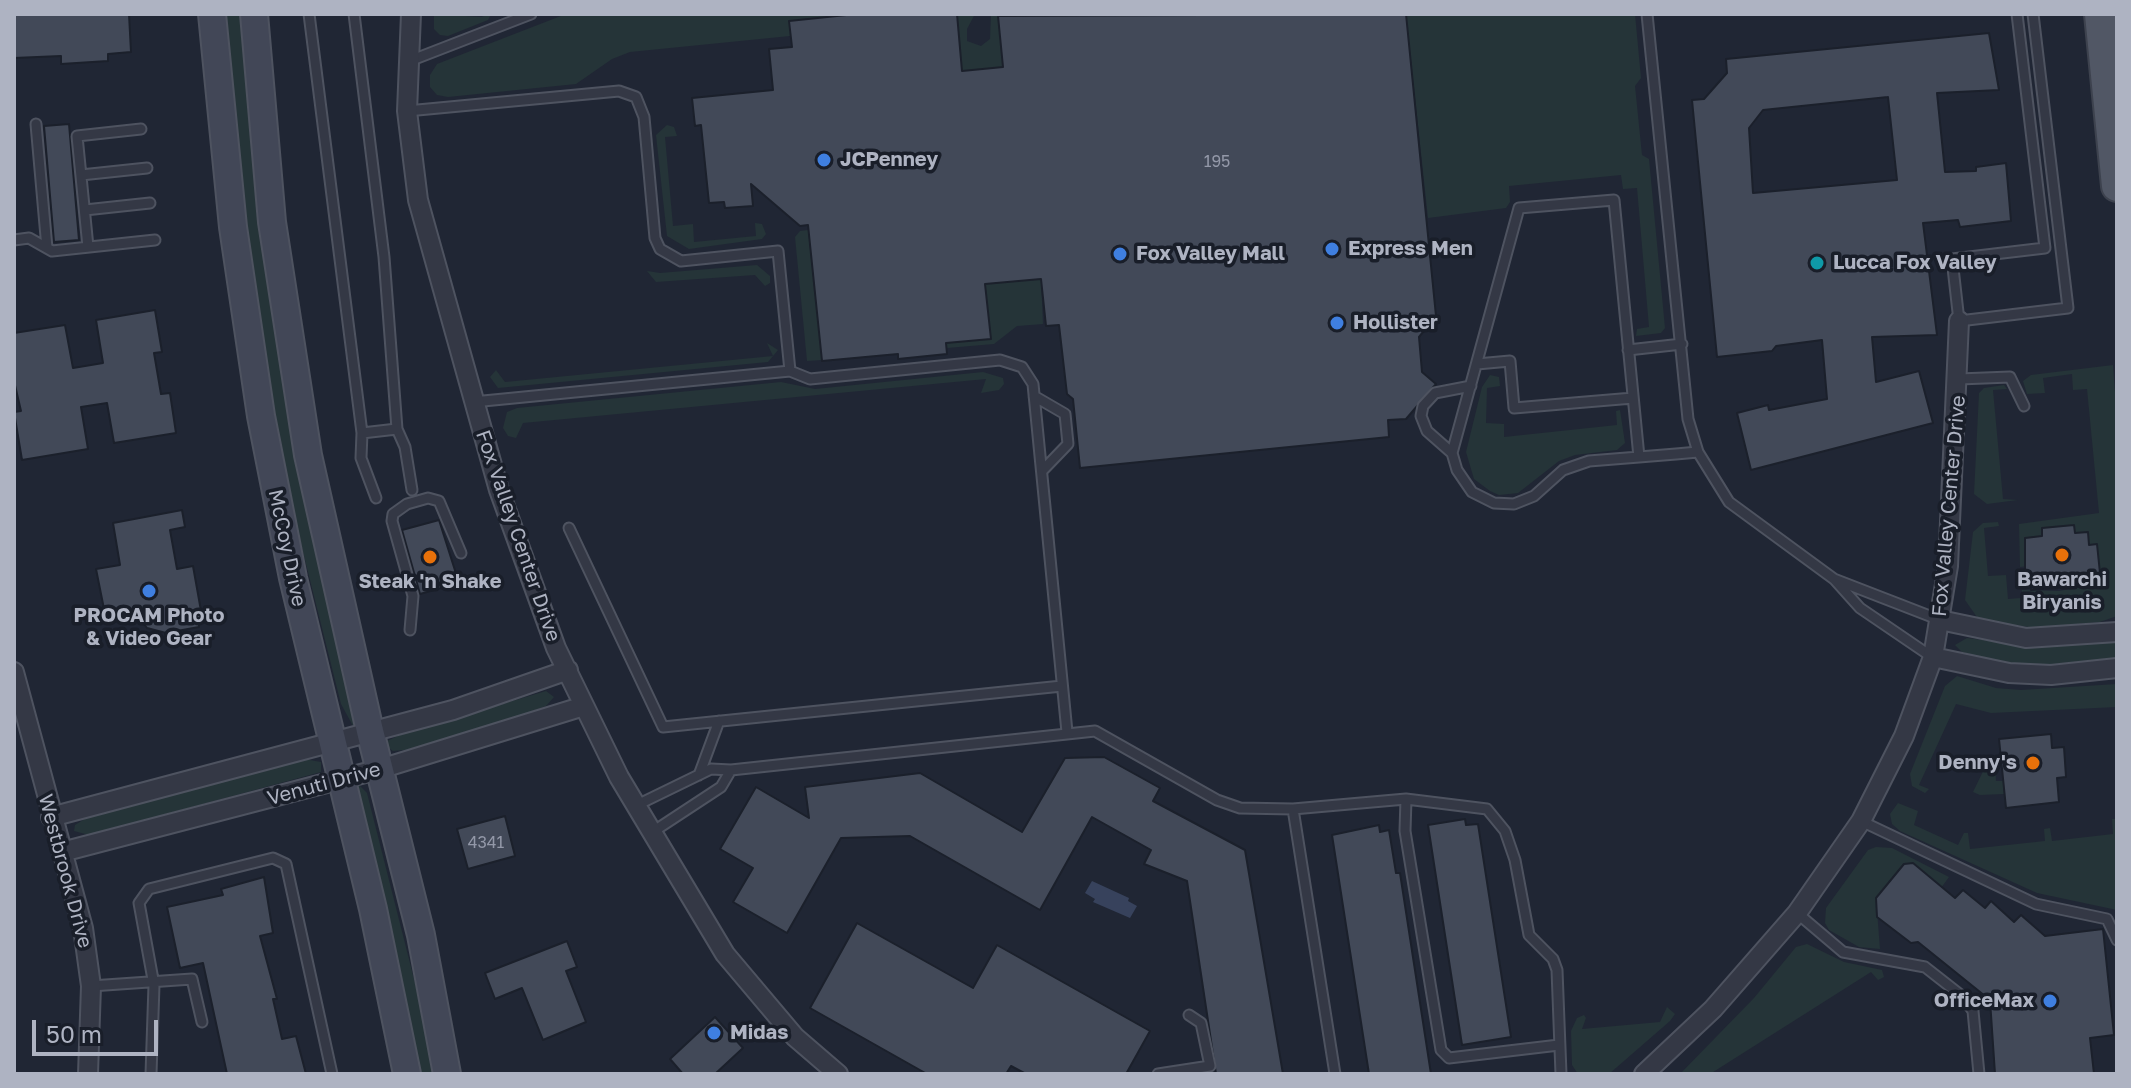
<!DOCTYPE html>
<html>
<head>
<meta charset="utf-8">
<style>
	body { margin:0 }
	#map { position:relative; width:2131px; height:1088px; overflow:hidden; background:#202634; font-family:"Golos Text",sans-serif }
	canvas { display:block }
	.frame { position:absolute; inset:0; border:16px solid #aeb3c2; pointer-events:none }
	.scale { position:absolute; left:32px; top:1020px; width:126px; height:36px; box-sizing:border-box; border:4px solid #aeb3c2; border-top:0; padding-left:10px; font-size:24px; line-height:28px; white-space:nowrap; color:#aeb3c2; -webkit-text-stroke:6px #191e29; paint-order:stroke }
</style>
</head>
<body>
<div id="map">
<canvas width="2131" height="1088"></canvas>
<div class="frame"></div>
<div class="scale">50 m</div>
</div>
<script>
const ctx = document.querySelector('canvas').getContext('2d');
ctx.lineJoin = 'round';
function paint(path, color) {
  ctx.fillStyle = color;
  ctx.fill(path, 'evenodd');
}
function shape(rows) {
  const path = new Path2D();
  for (const r of rows) {
    path.moveTo(r[0], r[1]);
    for (let i = 2; i < r.length; i += 2) path.lineTo(r[i], r[i + 1]);
  }
  return path;
}
function trace(path, color, width, dash) {
  ctx.strokeStyle = color;
  ctx.lineWidth = width;
  ctx.lineCap = dash ? 'butt' : 'round';
  ctx.setLineDash(dash || []);
  ctx.stroke(path);
}
function label(font, color, halo, rows, align = 'center') {
  ctx.font = font + ' "Golos Text",sans-serif';
  ctx.lineWidth = 7;
  ctx.setLineDash([]);
  ctx.textBaseline = 'middle';
  ctx.strokeStyle = halo;
  ctx.fillStyle = color;
  for (const [text, x, y, turn = 0] of rows) {
    ctx.save();
    ctx.translate(x, y);
    ctx.rotate((+turn || 0) * Math.PI / 180);
    ctx.textAlign = isNaN(turn) ? turn : align;
    if (halo) ctx.strokeText(text, 0, 0);
    ctx.fillText(text, 0, 0);
    ctx.restore();
  }
}
const green = shape([
	[223,14,241,14,355,723,353,726,341,704,284,476,254,310],
	[434,14,481,17,491,14,488,20,448,36,440,35,434,29],
	[566,14,856,14,790,21,790,36,630,52,612,59,576,84,448,97,437,95,430,87,430,75,437,64],
	[957,14,975,14,967,29,967,41,981,46,990,39,991,14,1017,14,998,17,1003,67,962,71],
	[1406,14,1635,14,1641,78,1635,86,1642,155,1649,159,1665,328,1661,333,1636,336,1637,329,1649,327,1637,188,1623,189,1621,175,1509,186,1510,202,1506,208,1428,218],
	[667,125,674,127,677,136,665,137,673,226,693,224,694,242,756,236,755,223,762,224,766,234,762,239,689,249,667,236,656,135],
	[808,230,822,360,807,361,795,237,800,231],
	[757,265,770,276,770,283,765,286,755,275,656,282,647,271,660,273],
	[1041,279,1043,324,1017,326,994,344,947,348,946,343,991,339,985,284],
	[767,343,778,350,768,362,498,388,490,377,496,370,505,382,773,356],
	[2113,365,2117,419,2117,616,2100,622,2036,628,1979,620,1965,600,1973,532,1983,523,1998,522,1999,526,1984,528,1988,576,2006,575,2008,599,2021,598,2022,590,2059,591,2101,583,2097,544,2089,545,2088,532,2075,533,2074,525,2042,528,2042,536,2028,566,2020,567,2019,524,2099,513,2087,389,2073,390,2072,374,2043,378,2045,393,2027,394,2023,381,2031,375],
	[983,372,1003,378,1004,384,999,390,981,393,986,379,523,423,516,438,508,436,503,428,507,412,517,408,781,382,815,389],
	[1490,375,1499,377,1500,386,1487,388,1486,423,1504,424,1504,437,1617,425,1616,411,1620,410,1625,443,1617,450,1575,455,1559,461,1518,493,1499,495,1490,491,1474,479,1466,452,1482,387],
	[2004,385,2007,389,1993,390,2003,499,2018,500,1987,504,1974,494,1979,393,1984,388],
	[1967,638,2039,647,2117,641,2117,658,2044,665,2002,663,1962,652,1955,645],
	[1957,676,1996,688,2021,690,2117,684,2117,707,1991,713,1956,704,1919,785,1929,789,1925,793,1912,786,1910,774,1945,686],
	[546,691,554,697,546,706,496,726,416,749,393,751,386,746,387,741,404,733],
	[1991,755,1995,756,1996,781,2003,781,2004,794,1980,795,1973,792],
	[304,759,321,762,321,772,89,835,74,831,75,825,88,817],
	[359,785,367,793,438,1074,418,1074,356,787],
	[1898,803,1918,811,1914,825,1958,845,1964,833,1968,833,1970,849,2045,841,2044,829,2050,828,2052,841,2113,834,2112,819,2117,819,2117,910,2037,893,1900,831,1892,824,1890,814],
	[1876,847,1892,848,1949,877,1941,888,1913,863,1903,864,1876,898,1880,949,1859,947,1829,930,1825,923,1826,908,1868,850],
	[1807,944,1844,962,1882,970,1884,977,1878,980,1871,972,1710,1074,1680,1074,1754,998,1796,947],
	[1667,1007,1675,1014,1670,1021,1609,1074,1578,1074,1572,1065,1571,1031,1577,1018,1584,1015,1586,1018,1582,1029,1660,1022]
]);
const water = shape([
	[1092,881,1129,898,1128,901,1137,906,1130,918,1093,902,1095,899,1085,893]
]);
const building = shape([
	[14,14,129,14,131,52,108,54,108,61,61,64,61,56,14,58,14,14],
	[856,14,957,14,962,71,1003,67,998,16,1406,14,1436,316,1419,337,1422,372,1436,384,1406,419,1388,420,1389,437,1080,468,1073,399,1067,394,1059,325,1046,326,1041,279,985,284,991,339,946,343,947,354,898,359,898,354,822,361,808,225,800,226,751,184,753,206,725,208,724,202,709,203,701,125,695,126,692,98,773,90,769,49,792,47,789,21,856,14],
	[1989,33,1999,90,1937,93,1945,172,1976,171,1976,167,2006,163,2011,221,1960,227,1958,220,1923,223,1937,335,1872,337,1876,382,1919,371,1933,423,1751,470,1737,413,1768,405,1769,410,1827,399,1822,340,1776,346,1772,351,1717,357,1692,100,1704,99,1727,73,1726,59,1989,33],
	[1888,97,1897,180,1753,193,1749,128,1763,110,1888,97],
	[69,124,79,240,54,242,44,126,69,124],
	[155,310,162,352,154,353,161,394,170,393,176,433,114,443,107,403,81,407,88,449,22,460,14,412,21,411,14,381,14,333,65,325,73,368,103,363,96,320,155,310],
	[182,510,185,527,170,530,177,569,193,566,203,622,199,623,199,627,166,633,147,628,136,613,106,619,96,569,120,565,113,523,182,510],
	[439,520,459,583,420,594,402,530,439,520],
	[2074,525,2075,533,2088,532,2089,545,2097,544,2101,583,2031,590,2030,580,2025,580,2025,538,2042,536,2042,528,2074,525],
	[2051,734,2052,748,2064,747,2066,777,2057,778,2059,802,2006,808,1999,739,2051,734],
	[1104,757,1160,788,1153,801,1245,850,1283,1074,1216,1074,1187,881,1144,864,1151,850,1092,817,1040,910,910,836,841,838,787,933,733,902,753,868,720,849,756,787,809,818,805,787,920,773,1022,832,1065,758,1104,757],
	[505,816,515,856,468,869,457,829,505,816],
	[1465,819,1466,825,1478,824,1511,1037,1462,1045,1428,825,1465,819],
	[1379,825,1380,832,1389,830,1396,873,1400,873,1431,1074,1369,1074,1332,835,1379,825],
	[1913,863,1955,898,1963,890,1985,908,1991,901,2014,922,2021,915,2045,936,2103,929,2114,1035,2090,1038,2094,1074,1995,1074,1990,1000,1918,942,1911,943,1877,917,1876,898,1904,864,1913,863],
	[264,877,273,933,260,936,277,999,273,999,282,1039,296,1036,306,1074,227,1074,203,963,180,968,167,907,223,895,221,889,264,877],
	[857,923,973,988,997,945,1150,1031,1126,1074,1026,1074,1011,1066,1006,1074,927,1074,810,1008,857,923],
	[567,941,577,967,566,971,586,1022,543,1040,522,988,495,999,485,973,567,941],
	[715,1017,743,1048,715,1074,683,1074,670,1059,715,1017]
]);
const lane = shape([
	[309,14,362,433],
	[354,14,384,257,397,429],
	[1647,14,1688,419,1698,452],
	[2017,14,2045,248,1952,259,1959,321,2068,308,2033,14],
	[407,62,531,14],
	[407,111,619,91,636,97,644,117,655,238,660,249,681,261,778,251,790,371],
	[36,124,47,248],
	[81,175,147,168],
	[85,210,150,203],
	[14,240,29,238,52,251,155,240],
	[88,247,77,136,141,129],
	[1628,350,1682,344],
	[1477,364,1510,361,1514,408,1633,398],
	[1959,379,2010,377,2024,406],
	[1034,396,1065,414,1068,444,1042,471],
	[473,402,790,371,810,379,1000,360,1022,367,1033,384,1067,732],
	[1452,453,1427,431,1421,416,1423,406,1435,393,1471,386],
	[1639,457,1614,200,1519,208,1452,453,1457,470,1472,492,1494,503,1514,504,1534,496,1563,470,1589,461,1639,457,1676,454,1698,452,1729,502,1834,579],
	[376,498,361,458,362,433,397,429,405,447,412,490],
	[569,528,663,727,1062,686],
	[410,630,413,596,392,521,393,514,407,504,428,498,439,501,461,553],
	[1932,657,1860,608,1834,579,1940,620],
	[731,770,1095,731,1217,800,1240,808,1293,809,1406,799,1487,809,1505,831,1515,860,1529,935,1553,959,1557,970,1561,1074],
	[699,775,719,721],
	[1406,799,1405,831,1441,1050,1449,1058,1559,1045],
	[635,806,711,769,731,770,721,787,651,833],
	[1293,809,1335,1074],
	[1861,821,2036,904,2107,919,2117,940],
	[1797,913,1843,952,1925,967,1962,996,1973,1011,1979,1074],
	[91,986,192,979,202,1022],
	[151,1074,154,985,139,903,149,889,273,858,286,864,332,1074],
	[1158,1074,1210,1066,1201,1023,1189,1015]
]);
const street = shape([
	[411,14,407,111,418,200,499,490,556,648,619,777,725,954,795,1037,838,1074],
	[1940,620,2026,638,2117,632],
	[1933,657,2009,673,2051,675,2117,668],
	[14,672,83,928,91,986,88,1074],
	[51,817,453,710,568,670],
	[62,852,380,769,584,706],
	[1644,1074,1713,1009,1797,913,1861,821,1904,736,1933,657,1948,566,1959,321]
]);
const secondary = shape([
	[212,14,233,227,261,416,293,578,373,909,407,1074],
	[254,14,272,222,308,455,370,731,421,935,447,1074]
]);
const primary = shape([
	[2100,14,2117,186]
]);
const markers = [
	[824,160,8,"#3f7fe0"],
	[1332,249,8,"#3f7fe0"],
	[1120,254,8,"#3f7fe0"],
	[1817,263,8,"#0f9aa8"],
	[1337,323,8,"#3f7fe0"],
	[2062,555,8,"#e8710a"],
	[430,557,8,"#e8710a"],
	[149,591,8,"#3f7fe0"],
	[2033,763,8,"#e8710a"],
	[2050,1001,8,"#3f7fe0"],
	[714,1033,8,"#3f7fe0"]
];
const numberNames = [
	["195",1217,162],
	["4341",486,843]
];
const poiNames = [
	["JCPenney",840,160],
	["Express Men",1348,249],
	["Fox Valley Mall",1136,254],
	["Lucca Fox Valley",1833,263],
	["Hollister",1353,323],
	["Bawarchi",2062,580,"center"],
	["Biryanis",2062,603,"center"],
	["Steak 'n Shake",430,582,"center"],
	["PROCAM Photo",149,616,"center"],
	["& Video Gear",149,639,"center"],
	["Denny's",2017,763,"right"],
	["OfficeMax",2034,1001,"right"],
	["Midas",730,1033]
];
const streetNames = [
	["Fox Valley Center Drive",1949,506,-85],
	["Fox Valley Center Drive",518,536,71],
	["McCoy Drive",287,548,78],
	["Venuti Drive",324,784,-15],
	["Westbrook Drive",65,871,75]
];
paint(green, '#253438');
paint(water, '#37425c');
paint(building, '#424958');
trace(building, '#1b202b', 2);
trace(lane, '#4e5360', 13);
trace(street, '#4e5360', 22);
trace(secondary, '#4e5360', 30);
trace(primary, '#3d424e', 34);
trace(lane, '#343845', 9);
trace(street, '#343845', 18);
trace(secondary, '#424757', 26);
trace(primary, '#515765', 30);
for (const [x, y, r, color] of markers) {
  const dot = new Path2D();
  dot.arc(x, y, r, 0, 2 * Math.PI);
  ctx.fillStyle = color;
  ctx.fill(dot);
  trace(dot, '#191e29', 3);
}
label('16px', '#9398a8', null, numberNames);
label('bold 20px', '#aeb3c2', '#191e29', poiNames, 'left');
label('20px', '#aeb3c2', '#191e29', streetNames);
</script>
</body>
</html>
